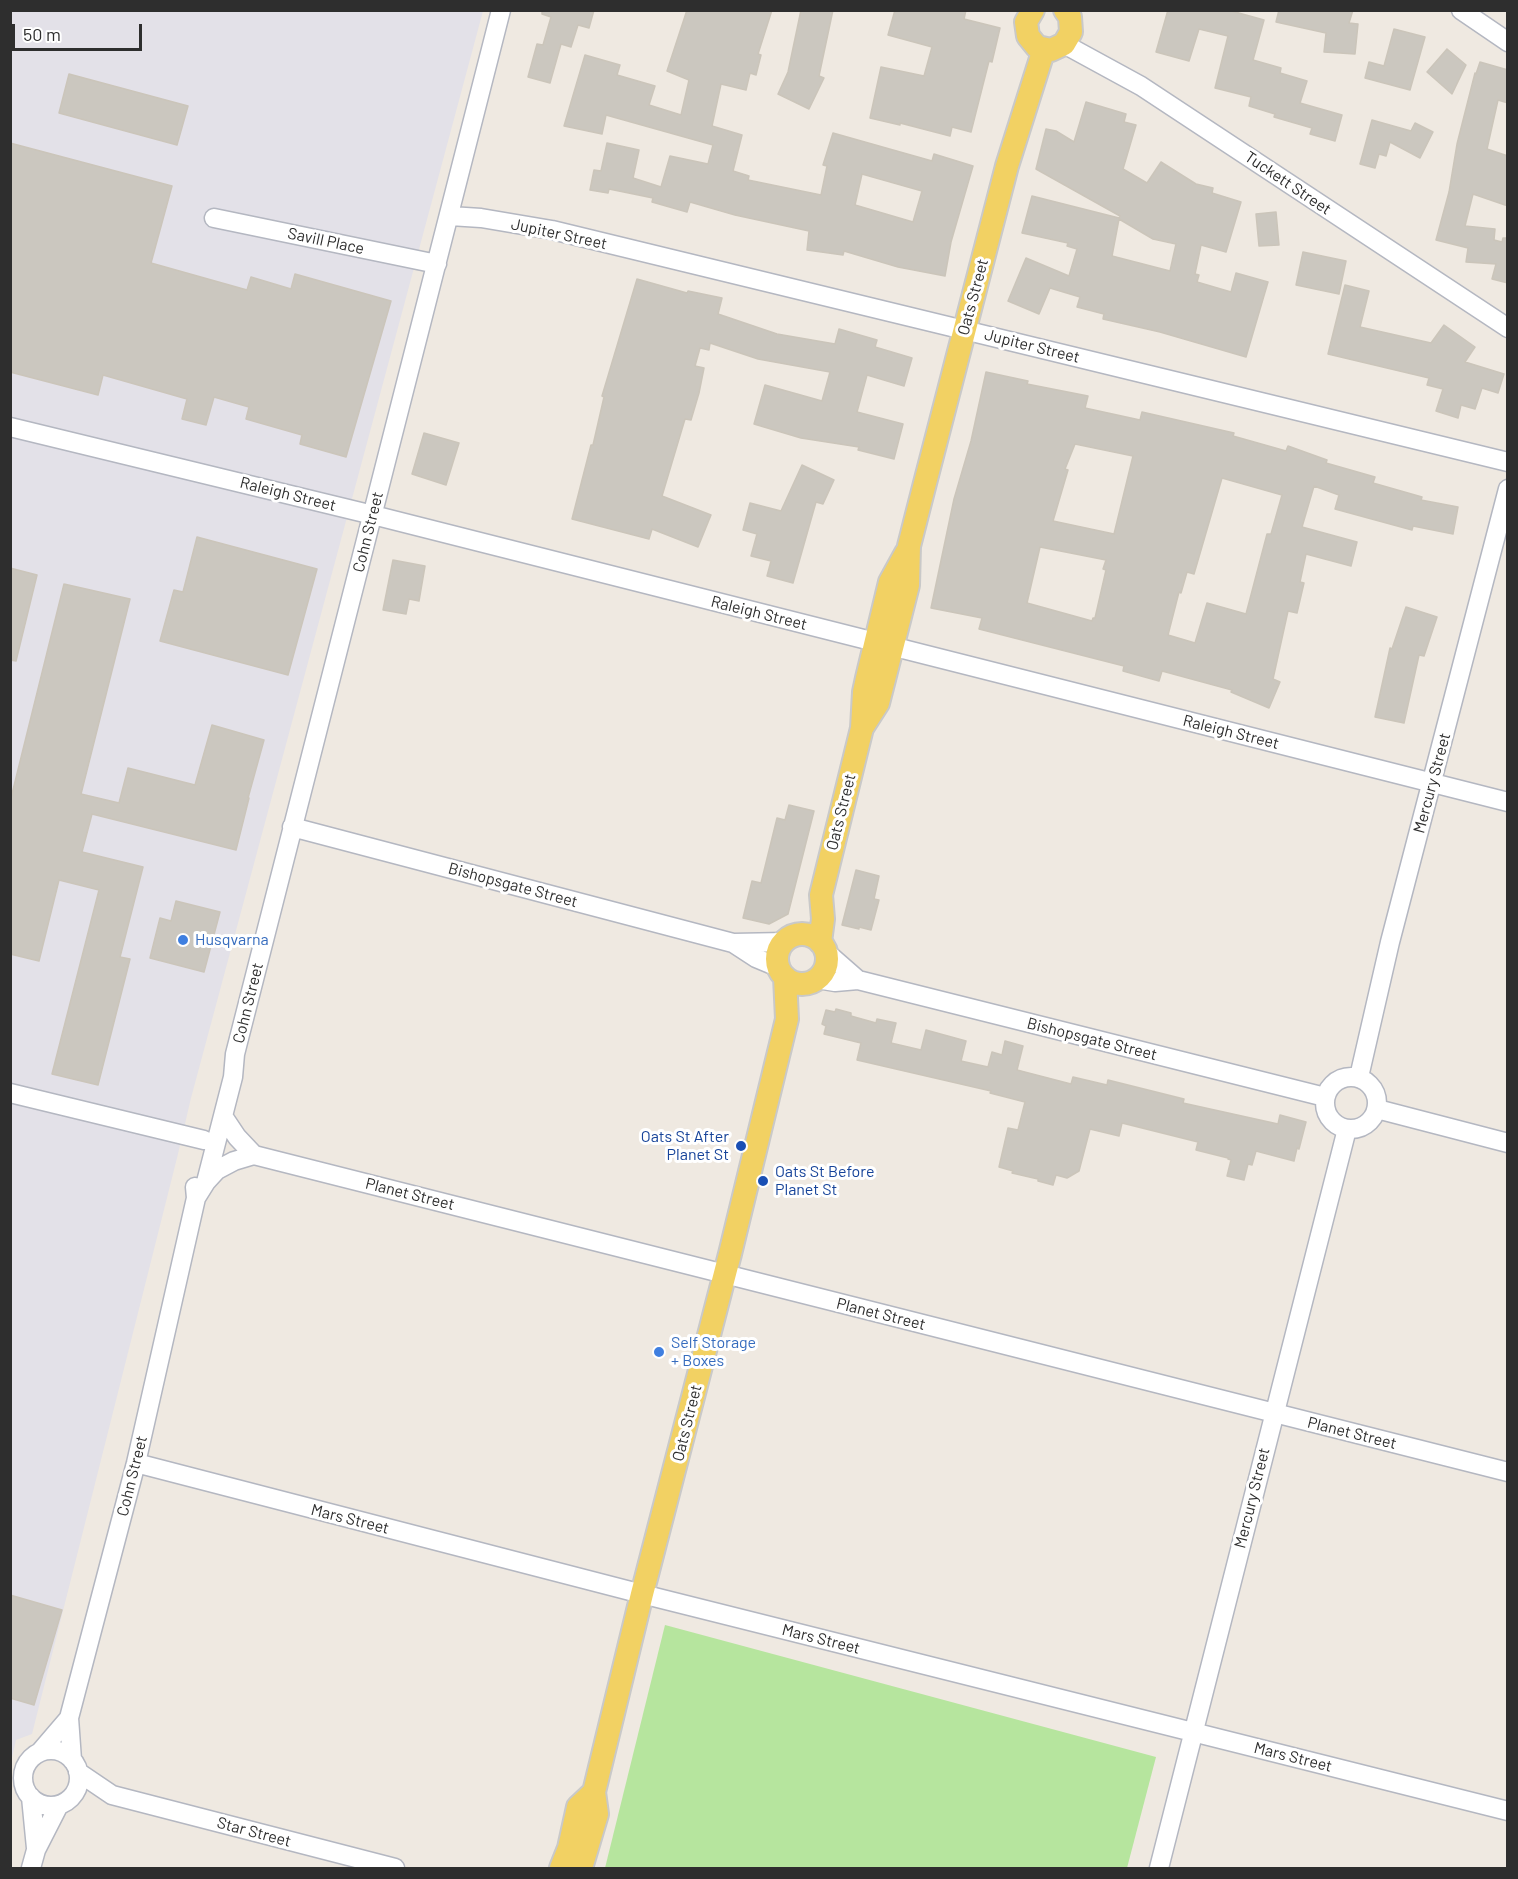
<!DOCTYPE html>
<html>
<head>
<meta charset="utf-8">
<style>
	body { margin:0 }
	#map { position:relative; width:1518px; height:1879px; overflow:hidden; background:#efe9e1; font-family:Barlow,sans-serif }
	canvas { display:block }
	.frame { position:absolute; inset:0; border:12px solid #2e2e2e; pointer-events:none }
	.scale { position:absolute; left:12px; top:24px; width:130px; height:27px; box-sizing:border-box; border:3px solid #2e2e2e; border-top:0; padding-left:8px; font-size:18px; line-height:21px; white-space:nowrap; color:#2e2e2e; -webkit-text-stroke:4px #fff; paint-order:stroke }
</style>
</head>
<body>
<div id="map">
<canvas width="1518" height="1879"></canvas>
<div class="frame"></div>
<div class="scale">50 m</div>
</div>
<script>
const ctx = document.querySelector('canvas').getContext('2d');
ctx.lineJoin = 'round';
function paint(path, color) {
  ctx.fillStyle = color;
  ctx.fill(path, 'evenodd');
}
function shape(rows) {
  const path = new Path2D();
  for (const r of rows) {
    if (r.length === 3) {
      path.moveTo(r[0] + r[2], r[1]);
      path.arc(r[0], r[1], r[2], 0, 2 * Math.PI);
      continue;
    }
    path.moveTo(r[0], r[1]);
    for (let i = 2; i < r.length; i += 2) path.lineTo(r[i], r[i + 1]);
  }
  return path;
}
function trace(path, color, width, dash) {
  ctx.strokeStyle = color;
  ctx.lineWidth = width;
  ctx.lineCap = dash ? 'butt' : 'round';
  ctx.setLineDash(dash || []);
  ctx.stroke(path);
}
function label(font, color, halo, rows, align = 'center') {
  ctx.font = font + ' Barlow,sans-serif';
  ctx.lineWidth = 6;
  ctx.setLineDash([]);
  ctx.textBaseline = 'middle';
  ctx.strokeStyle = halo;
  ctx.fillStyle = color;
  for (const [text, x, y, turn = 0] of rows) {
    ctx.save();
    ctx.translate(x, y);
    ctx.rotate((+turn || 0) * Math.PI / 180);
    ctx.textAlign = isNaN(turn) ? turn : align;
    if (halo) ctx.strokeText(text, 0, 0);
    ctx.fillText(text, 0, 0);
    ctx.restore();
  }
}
const industrial = shape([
	[11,11,483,11,191,1098,177,1158,32,1734,16,1740,11,1762]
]);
const green = shape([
	[665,1625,1156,1757,1127,1868,605,1868]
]);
const building = shape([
	[542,10,594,10,589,28,578,25,571,47,561,44,550,83,528,77,537,44,543,45,551,17,542,14,542,10],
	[687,10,772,10,758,54,761,55,756,75,750,73,746,90,721,84,712,126,742,135,733,171,749,176,748,180,821,195,827,166,823,165,833,133,932,161,934,154,973,166,951,242,945,276,898,267,844,251,843,255,807,250,809,231,735,215,690,202,687,212,652,202,653,198,609,189,608,193,590,190,594,170,601,171,607,143,639,150,633,178,661,187,670,156,708,164,713,145,606,115,602,134,564,126,585,55,620,65,617,75,655,86,649,105,681,115,689,80,667,71,687,10],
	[862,174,922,191,913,222,855,205,862,174],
	[801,10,833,10,819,76,824,78,809,109,778,94,788,72,801,10],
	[895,10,966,10,964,19,1000,28,992,62,989,61,971,132,952,127,950,136,900,123,900,125,870,118,881,67,924,76,932,47,888,35,895,10],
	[1168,10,1228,10,1264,20,1253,60,1281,68,1280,73,1307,81,1300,103,1342,115,1335,141,1310,134,1312,128,1274,117,1275,114,1249,106,1251,97,1215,88,1228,36,1199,29,1189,61,1156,52,1168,10],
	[1279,10,1353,10,1349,23,1358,24,1355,54,1324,52,1326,33,1276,22,1279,10],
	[1394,29,1425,37,1410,90,1365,78,1369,62,1384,66,1394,29],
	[1447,49,1466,65,1452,94,1427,72,1447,49],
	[1480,62,1508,70,1508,103,1498,100,1487,149,1508,156,1508,206,1473,194,1465,226,1495,229,1494,240,1502,242,1503,238,1508,238,1508,283,1492,279,1496,264,1466,262,1468,248,1436,240,1449,192,1457,144,1475,73,1476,74,1480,62],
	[69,74,188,106,177,145,59,113,69,74],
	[1086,102,1126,114,1124,122,1136,125,1123,169,1147,183,1161,162,1196,184,1213,188,1212,193,1241,202,1226,252,1201,245,1195,274,1199,275,1197,282,1231,292,1236,273,1268,282,1246,357,1160,332,1103,319,1104,314,1077,307,1080,297,1050,288,1039,314,1008,301,1026,258,1069,276,1077,249,1067,246,1068,243,1022,233,1032,196,1119,218,1120,216,1036,169,1046,129,1056,131,1074,142,1086,102],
	[1119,219,1153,239,1176,244,1170,271,1112,256,1119,219],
	[1372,120,1411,131,1415,123,1433,132,1420,158,1390,142,1386,156,1379,154,1375,168,1360,164,1372,120],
	[10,143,172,186,151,263,247,290,251,277,291,289,295,274,391,301,346,457,300,444,302,435,246,419,249,407,214,397,206,425,182,419,187,399,103,375,98,395,10,372,10,143],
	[1276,212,1279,245,1259,246,1256,214,1276,212],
	[1303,252,1346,261,1339,294,1296,285,1303,252],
	[637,279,687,293,688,291,722,298,718,314,777,334,835,344,839,329,877,340,875,347,912,358,904,386,867,375,857,412,903,424,894,459,858,450,859,447,801,438,754,424,765,385,822,401,830,372,758,359,710,343,709,350,700,348,695,366,704,368,699,393,691,420,685,419,662,496,711,515,698,547,652,529,649,539,572,519,591,445,593,445,604,397,602,396,637,279],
	[1345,285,1369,291,1360,327,1431,343,1444,325,1475,347,1465,362,1504,374,1498,393,1482,388,1475,409,1461,405,1458,418,1436,411,1443,389,1427,385,1429,378,1328,354,1345,285],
	[986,372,1028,381,1027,384,1088,396,1085,408,1140,420,1142,412,1234,433,1233,436,1286,451,1288,446,1327,460,1326,463,1375,477,1373,483,1422,497,1421,500,1458,507,1453,534,1413,526,1412,530,1335,509,1339,495,1314,486,1302,527,1357,542,1351,566,1306,554,1300,582,1304,583,1297,613,1288,611,1273,679,1280,682,1269,708,1231,692,1232,690,1162,671,1159,681,1123,671,1124,666,979,629,982,618,931,608,954,499,971,441,986,372],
	[1075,444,1133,456,1114,534,1053,521,1068,470,1065,469,1075,444],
	[1222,478,1282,495,1271,534,1267,534,1246,614,1207,603,1195,643,1168,635,1179,592,1181,593,1187,572,1194,574,1222,478],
	[1040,547,1106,560,1103,569,1106,570,1095,618,1093,618,1092,621,1027,603,1040,547],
	[424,433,459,443,446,485,412,474,424,433],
	[802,465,834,480,823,504,816,502,793,583,767,576,771,561,751,556,757,534,743,530,750,503,781,511,802,465],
	[197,537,317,569,288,675,160,641,174,590,183,592,197,537],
	[393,560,425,566,419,601,409,599,406,614,383,610,393,560],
	[10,568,37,575,16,661,10,660,10,568],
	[64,584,130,599,81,794,119,803,128,768,195,785,212,725,264,740,248,798,249,798,236,850,92,814,82,852,143,867,120,957,130,959,98,1085,52,1074,99,890,59,880,39,961,10,954,10,802,64,584],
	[1406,607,1437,617,1424,656,1419,655,1404,723,1375,717,1390,648,1392,649,1406,607],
	[789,805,814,811,788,914,769,924,743,918,752,881,761,883,777,818,785,820,789,805],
	[856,870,879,876,874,899,879,900,871,930,859,927,859,929,842,925,856,870],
	[176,901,220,912,204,972,150,958,160,918,171,921,176,901],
	[836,1009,851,1013,851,1016,876,1023,877,1019,896,1023,891,1043,921,1050,926,1030,966,1041,961,1061,988,1067,992,1052,1002,1055,1005,1041,1023,1046,1017,1070,1071,1084,1073,1077,1107,1085,1108,1080,1184,1099,1183,1103,1278,1124,1280,1115,1306,1122,1299,1149,1297,1148,1294,1161,1256,1151,1252,1165,1248,1164,1244,1180,1227,1176,1231,1160,1228,1159,1228,1158,1196,1150,1198,1142,1122,1123,1119,1136,1090,1129,1079,1171,1067,1178,1056,1175,1053,1185,1038,1181,1038,1179,1012,1173,1013,1171,999,1167,1008,1128,1018,1130,1025,1102,990,1093,991,1091,857,1060,861,1043,824,1034,826,1026,822,1024,826,1010,835,1012,836,1009],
	[10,1595,62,1610,34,1705,10,1698,10,1595]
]);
const minor = shape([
	[1461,10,1508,42],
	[1064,44,1141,86,1508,328],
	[450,216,481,218,552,230,1508,462],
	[214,218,437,264],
	[10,427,373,515,1508,802],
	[292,827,733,943,785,942],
	[733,943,756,958,780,968],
	[826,952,858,980],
	[817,979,835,982,858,980,1325,1097],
	[1351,1103,26],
	[1359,1077,1390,942,1508,489],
	[10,1093,204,1140],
	[1377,1109,1508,1143],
	[223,1116,237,1137,254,1155,1508,1472],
	[206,1182,217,1170,234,1161,254,1155],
	[196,1198,206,1182,233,1077,235,1054,501,10],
	[136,1463,642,1594,1508,1811],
	[51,1778,28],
	[39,1753,69,1718],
	[72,1760,69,1718,136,1463,196,1198,195,1187],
	[78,1772,112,1795,395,1868],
	[31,1797,36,1848],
	[31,1868,36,1850,59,1805],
	[1159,1868,1347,1129]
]);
const major = shape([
	[1033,10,1026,22,1028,36,1037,47,1051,50,1064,44,1071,32,1070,17,1065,10],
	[862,728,878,703,908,585,909,546,924,487,1007,166,1044,49],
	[802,959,25],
	[820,942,823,919,821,895,862,728,864,692,867,678,890,582,906,553],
	[561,1868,569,1848,578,1807,594,1792],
	[581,1868,597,1814,594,1792,642,1594,730,1254,787,1019,785,977]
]);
const markers = [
	[183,940,6,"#3f7fe0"],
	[741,1146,6,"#1a4fb4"],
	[763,1181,6,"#1a4fb4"],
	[659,1352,6,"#3f7fe0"]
];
const streetNames = [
	["Tuckett Street",1288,183,34],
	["Jupiter Street",559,234,12],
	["Savill Place",326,241,12],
	["Oats Street",973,297,-75],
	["Jupiter Street",1032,346,14],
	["Raleigh Street",288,494,14],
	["Cohn Street",368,532,-76],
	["Raleigh Street",759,613,14],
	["Raleigh Street",1231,732,14],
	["Mercury Street",1432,783,-75],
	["Oats Street",841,812,-76],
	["Bishopsgate Street",513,885,15],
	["Cohn Street",248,1003,-76],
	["Bishopsgate Street",1092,1039,14],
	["Planet Street",410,1194,14],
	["Planet Street",881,1314,14],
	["Oats Street",687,1423,-76],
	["Planet Street",1352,1433,14],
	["Cohn Street",132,1476,-76],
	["Mercury Street",1252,1498,-76],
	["Mars Street",350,1519,14],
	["Mars Street",821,1639,14],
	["Mars Street",1293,1757,14],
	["Star Street",254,1832,15]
];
const shopNames = [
	["Husqvarna",195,940],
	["Self Storage",671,1343],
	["+ Boxes",671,1361]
];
const transitNames = [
	["Oats St After",729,1137],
	["Planet St",729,1155],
	["Oats St Before",775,1172,"left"],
	["Planet St",775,1190,"left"]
];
paint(industrial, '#e3e1e8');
paint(green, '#b6e59e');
paint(building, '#cbc7bf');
trace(building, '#cbc5ba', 1.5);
trace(minor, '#b4b7c1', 21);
trace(major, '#c9c9c9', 26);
trace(minor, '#fff', 18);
trace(major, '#f2d163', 22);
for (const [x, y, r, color] of markers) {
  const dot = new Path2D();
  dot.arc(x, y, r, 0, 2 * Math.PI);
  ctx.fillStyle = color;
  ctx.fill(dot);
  trace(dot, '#fff', 2);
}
label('16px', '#2e2e2e', '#fff', streetNames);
label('16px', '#366cbe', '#fff', shopNames, 'left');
label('16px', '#164399', '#fff', transitNames, 'right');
</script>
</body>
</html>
